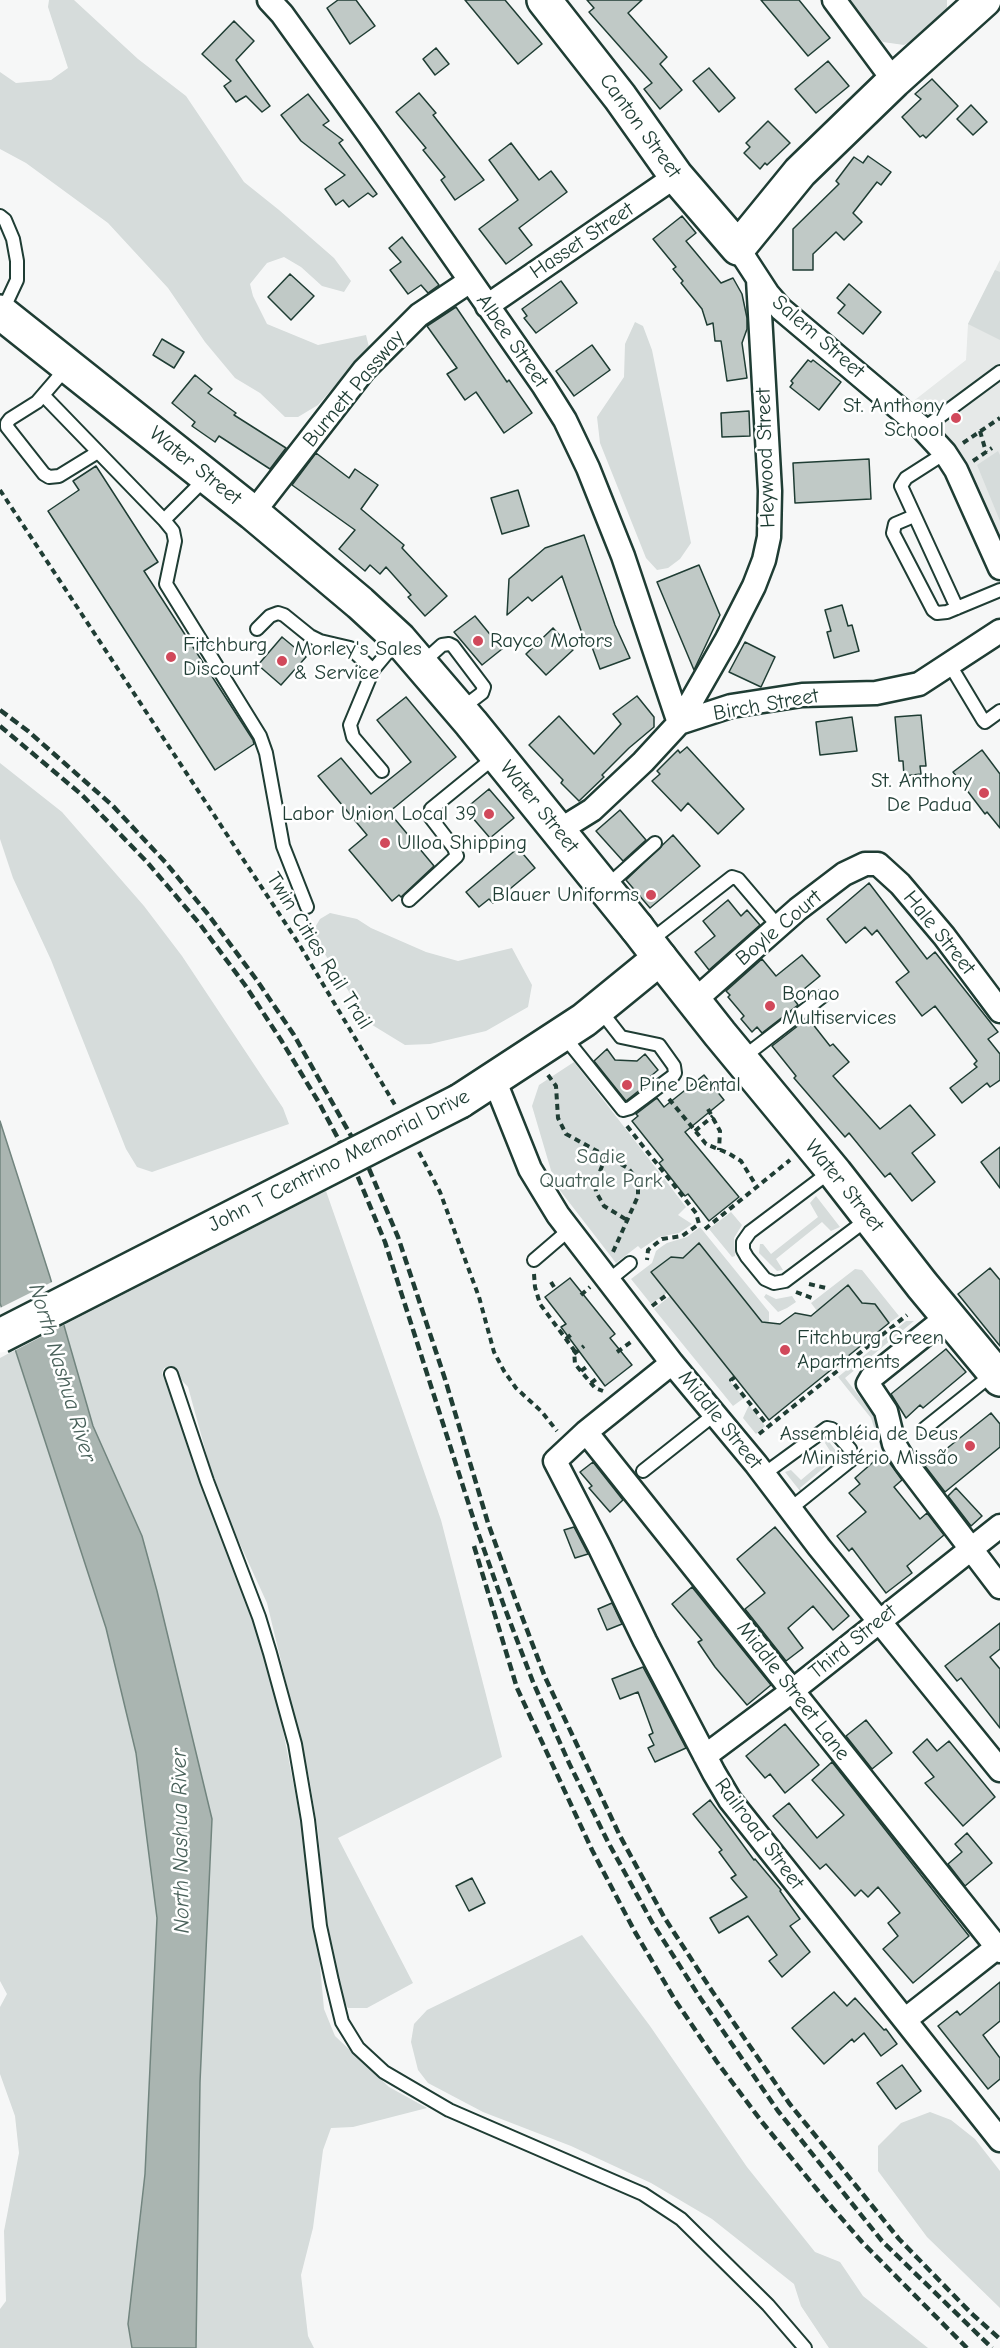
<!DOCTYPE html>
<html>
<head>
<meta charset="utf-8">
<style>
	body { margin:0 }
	canvas { display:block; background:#f6f7f7 }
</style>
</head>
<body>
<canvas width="1000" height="2348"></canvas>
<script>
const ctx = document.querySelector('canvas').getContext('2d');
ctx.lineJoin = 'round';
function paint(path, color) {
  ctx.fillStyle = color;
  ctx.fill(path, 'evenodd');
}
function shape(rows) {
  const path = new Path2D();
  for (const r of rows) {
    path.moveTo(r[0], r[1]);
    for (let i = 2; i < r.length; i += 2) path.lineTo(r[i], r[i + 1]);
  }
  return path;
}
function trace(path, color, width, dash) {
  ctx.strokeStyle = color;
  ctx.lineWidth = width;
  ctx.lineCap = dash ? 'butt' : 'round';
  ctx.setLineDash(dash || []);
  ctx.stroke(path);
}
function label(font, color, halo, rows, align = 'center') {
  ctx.font = font + ' "Comic Neue",sans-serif';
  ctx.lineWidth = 5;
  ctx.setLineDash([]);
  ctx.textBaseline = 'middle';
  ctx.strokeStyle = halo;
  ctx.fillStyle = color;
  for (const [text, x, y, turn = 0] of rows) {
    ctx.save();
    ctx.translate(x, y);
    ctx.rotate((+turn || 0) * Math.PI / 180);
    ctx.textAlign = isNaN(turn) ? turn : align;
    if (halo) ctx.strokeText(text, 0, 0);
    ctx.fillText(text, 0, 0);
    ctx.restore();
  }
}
const built = shape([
	[1000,260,1000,568,956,470,902,410,966,360,968,324]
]);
const green = shape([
	[49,0,74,0,138,59,186,96,244,182,279,210,334,258,351,281,344,292,322,286,301,267,284,257,267,263,250,284,253,296,267,324,318,345,366,335,369,347,318,405,298,417,285,417,260,393,235,378,205,342,168,288,108,223,26,163,0,149,0,72,16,83,51,80,68,68,48,7],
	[851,0,947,0,947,9,926,33,904,45,883,42,855,14],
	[995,270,1000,272,1000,340,968,324],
	[635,322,643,326,652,350,691,543,680,559,668,568,657,570,646,558,600,443,597,417,624,377,625,344],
	[998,451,1000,455,1000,521,977,465],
	[0,763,62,812,144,906,182,956,283,1108,289,1124,152,1172,137,1167,126,1149,51,960,13,878,0,839],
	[330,913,357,919,371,928,426,952,458,961,512,948,532,985,528,1007,486,1031,430,1044,405,1045,369,1023,321,948,314,929,320,919],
	[574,1062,686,1207,678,1215,692,1224,679,1233,659,1237,641,1249,638,1246,616,1263,555,1184,532,1106,539,1085],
	[326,1191,441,1520,502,1757,338,1838,413,1983,367,2008,348,2008,340,1995,324,1901,318,1832,309,1777,267,1603,218,1496,188,1387,169,1367,164,1368,162,1373,259,1639,280,1715,312,1879,324,2009,335,2036,389,2087,427,2108,353,2127,331,2128,323,2150,313,2228,301,2275,308,2336,314,2348,196,2348,200,2082,212,1819,157,1591,142,1536,93,1426,64,1325],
	[816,1196,840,1227,831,1231,822,1222,776,1259,783,1270,777,1271,759,1253,760,1244,763,1244,771,1254,818,1217,810,1203],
	[731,1212,742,1225,734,1238,735,1256,732,1257,709,1229],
	[700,1227,769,1312,769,1323,762,1322,699,1244,683,1258,671,1257,651,1272,667,1293,651,1304,631,1279,652,1263,656,1251,661,1247,667,1243,687,1237],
	[855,1269,862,1270,899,1316,889,1323,875,1304,862,1303,848,1285,817,1311,811,1303],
	[766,1294,776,1299,792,1296,796,1302,787,1308,778,1312,764,1297],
	[670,1296,734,1375,729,1380,744,1398,733,1406,654,1309],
	[906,1321,914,1321,845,1378,873,1414,882,1452,871,1418,838,1377],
	[15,1350,106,1628,136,1753,157,1918,145,2174,128,2324,132,2348,0,2348,0,2309,6,2301,4,2231,19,2153,15,2116,0,2074,0,2007,7,1994,0,1981,0,1358],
	[749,1405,765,1426,756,1434,743,1418],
	[827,1439,839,1455,800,1488,805,1495,804,1496,785,1472,791,1470,801,1480,832,1454,825,1443],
	[582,1935,650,2026,747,2167,815,2252,840,2262,863,2296,928,2348,829,2348,801,2306,794,2284,712,2219,651,2183,571,2146,483,2112,428,2083,418,2070,411,2042,414,2024,427,2010],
	[930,2112,951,2120,975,2139,1000,2171,1000,2308,927,2237,878,2171,878,2146,901,2123]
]);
const water = shape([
	[0,1121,50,1277,93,1426,142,1536,157,1591,212,1819,200,2082,196,2348,132,2348,128,2324,145,2174,157,1918,136,1753,106,1628,0,1303,0,1121]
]);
const pier = shape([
	[54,1281,66,1324,12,1352,0,1308]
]);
const building = shape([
	[338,0,356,0,375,26,350,44,327,8,338,0],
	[465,0,505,0,542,44,518,64,465,0],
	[587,0,642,0,628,13,667,57,660,64,682,90,660,109,644,89,652,83,589,12,594,8,587,0],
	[761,0,799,0,830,38,808,56,761,0],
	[234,21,254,41,236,60,270,106,262,112,246,96,236,102,224,86,231,81,202,54,234,21],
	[436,48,449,64,435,75,423,59,436,48],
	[828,61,849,86,816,113,795,89,828,61],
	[709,68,735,98,719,112,693,81,709,68],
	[932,79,958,106,926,138,923,135,920,137,902,117,921,99,915,94,932,79],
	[419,93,436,113,433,115,484,180,455,200,441,180,445,177,423,150,426,148,396,112,419,93],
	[308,94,329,121,323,125,343,140,339,143,377,194,373,197,368,193,349,207,343,200,336,205,325,189,345,175,301,141,281,115,308,94],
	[971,105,987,122,973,135,957,119,971,105],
	[768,121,790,143,767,165,765,163,760,169,744,153,750,147,746,143,768,121],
	[511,143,539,180,551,171,567,192,519,228,532,245,506,264,479,229,518,200,489,160,511,143],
	[868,156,891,172,881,185,877,182,853,213,862,222,844,240,836,232,813,254,813,270,793,270,793,229,839,184,836,181,854,157,863,163,868,156],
	[682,216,696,233,686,241,721,283,733,278,742,294,747,318,747,329,742,343,747,378,727,381,721,341,715,341,713,323,707,325,702,309,681,283,683,281,673,269,676,267,653,239,682,216],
	[402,237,439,285,428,293,421,285,408,294,390,270,401,262,389,248,402,237],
	[290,274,314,296,291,320,268,297,290,274],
	[561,281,577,303,536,333,524,318,527,316,522,309,561,281],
	[849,284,881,312,863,334,838,313,845,305,837,298,849,284],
	[456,307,507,382,509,380,532,413,504,433,476,392,465,400,447,374,457,368,427,326,456,307],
	[162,339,184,352,174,368,153,355,162,339],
	[592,345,610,370,574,396,556,371,592,345],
	[808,360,811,362,813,360,841,382,819,410,790,387,793,383,791,381,808,360],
	[195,375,212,389,208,393,236,413,234,415,286,448,270,469,219,436,215,442,192,426,195,422,172,403,195,375],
	[749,411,750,436,722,437,721,413,749,411],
	[316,453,349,478,355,469,378,485,361,509,404,545,402,548,447,596,425,616,408,597,411,595,386,567,380,574,370,565,365,571,339,549,355,530,292,485,316,453],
	[869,459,871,499,795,503,793,463,869,459],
	[96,466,158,562,144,571,253,740,254,744,215,770,48,511,79,490,73,481,96,466],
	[518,490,529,526,502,534,491,498,518,490],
	[584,535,615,625,630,658,600,669,588,636,584,639,562,576,532,601,528,597,507,615,509,579,545,548,584,535],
	[699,565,720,615,694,670,657,582,699,565],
	[842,605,848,626,852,625,859,651,834,658,827,632,831,631,825,610,842,605],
	[475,616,502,649,482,665,454,632,475,616],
	[553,628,573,650,546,675,526,654,553,628],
	[282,637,306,657,281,685,258,665,282,637],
	[745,642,775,657,761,687,729,672,745,642],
	[637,696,654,717,654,727,629,748,602,775,604,777,579,801,561,783,563,780,529,745,559,716,594,754,621,724,613,714,637,696],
	[406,697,456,757,389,812,434,866,401,897,399,895,392,901,349,850,367,835,318,776,341,758,371,794,411,762,377,720,406,697],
	[921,715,926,766,920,766,921,774,904,776,903,761,899,761,895,717,921,715],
	[852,717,857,751,820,755,816,722,852,717],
	[687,747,744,809,718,834,688,803,681,811,652,781,660,774,657,771,678,750,680,753,687,747],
	[982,750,1000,774,1000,828,987,812,985,814,953,772,982,750],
	[489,789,514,818,490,838,465,809,489,789],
	[620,810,646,840,623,861,596,831,620,810],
	[673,835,700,866,650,908,626,880,673,835],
	[518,848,535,868,493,903,489,899,479,907,466,892,518,848],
	[869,883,927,959,935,952,998,1032,988,1039,1000,1054,1000,1080,990,1087,987,1083,962,1103,950,1088,977,1067,974,1064,977,1061,935,1006,922,1016,896,982,909,972,877,930,872,935,865,927,846,943,827,919,869,883],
	[728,900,741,916,747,910,760,925,709,970,695,952,715,936,703,921,728,900],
	[802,955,820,976,793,998,798,1005,762,1033,757,1027,752,1032,741,1019,744,1016,728,997,730,995,726,991,762,959,776,976,802,955],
	[808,1018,830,1046,833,1044,849,1062,833,1076,880,1129,910,1105,935,1135,912,1153,935,1182,912,1201,890,1173,885,1177,849,1133,845,1137,794,1078,796,1076,772,1046,808,1018],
	[607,1049,615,1060,637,1061,645,1054,658,1070,644,1082,646,1085,626,1101,594,1061,607,1049],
	[704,1075,724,1100,685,1132,739,1197,709,1221,688,1194,685,1196,659,1163,663,1160,632,1121,638,1116,636,1114,657,1098,664,1107,704,1075],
	[1000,1147,1000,1188,981,1162,1000,1147],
	[699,1243,762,1322,780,1324,795,1313,811,1316,848,1285,862,1303,875,1304,889,1323,769,1420,651,1272,671,1257,683,1258,699,1243],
	[990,1268,1000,1280,1000,1346,958,1294,990,1268],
	[570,1278,615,1334,610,1338,632,1365,605,1386,561,1327,566,1324,545,1297,570,1278],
	[946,1349,966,1372,923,1408,920,1405,906,1418,891,1394,946,1349],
	[991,1413,1000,1424,1000,1447,945,1492,925,1466,991,1413],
	[879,1457,886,1465,889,1462,902,1480,894,1487,920,1519,927,1513,944,1535,907,1566,912,1573,886,1593,852,1548,849,1551,837,1536,866,1512,849,1493,860,1484,855,1478,879,1457],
	[593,1462,623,1500,610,1512,589,1488,592,1486,580,1472,593,1462],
	[956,1488,982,1516,971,1526,948,1496,956,1488],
	[574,1527,588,1554,575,1558,564,1530,574,1527],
	[775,1527,849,1616,833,1630,813,1606,788,1628,803,1648,786,1661,745,1609,765,1593,737,1559,775,1527],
	[692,1587,771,1685,747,1705,715,1667,698,1642,702,1640,672,1604,692,1587],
	[612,1603,622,1624,607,1630,598,1609,612,1603],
	[1000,1623,1000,1649,990,1657,1000,1669,1000,1728,961,1678,957,1681,945,1666,1000,1623],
	[643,1667,686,1748,655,1762,648,1748,654,1745,649,1735,653,1733,638,1692,620,1699,612,1679,643,1667],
	[866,1720,892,1753,872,1769,846,1736,866,1720],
	[785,1724,819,1765,785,1793,770,1774,765,1778,746,1756,785,1724],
	[927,1739,937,1751,949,1741,995,1797,963,1826,925,1783,934,1777,913,1752,927,1739],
	[832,1762,969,1936,913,1983,883,1949,898,1936,888,1923,900,1913,878,1887,868,1897,861,1890,855,1896,826,1864,820,1869,773,1816,789,1803,817,1838,844,1815,812,1780,832,1762],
	[710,1800,754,1860,755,1859,781,1890,780,1891,800,1919,790,1926,810,1952,782,1977,769,1961,777,1955,748,1916,719,1933,710,1918,747,1897,731,1878,736,1875,719,1852,722,1850,693,1814,710,1800],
	[967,1833,992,1863,965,1886,948,1864,962,1852,955,1844,967,1833],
	[472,1878,485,1903,469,1911,456,1886,472,1878],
	[1000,1982,1000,2021,983,2035,1000,2058,1000,2079,988,2089,938,2026,957,2011,960,2015,1000,1982],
	[834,1992,847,2006,855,1998,884,2030,886,2029,897,2044,881,2056,864,2033,854,2042,852,2039,824,2064,792,2028,834,1992],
	[902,2065,921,2091,896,2109,877,2083,902,2065]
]);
const path = shape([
	[980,431,986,452],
	[963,443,1000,418],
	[973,461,992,448],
	[0,490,299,944,395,1105],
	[548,1075,556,1086,558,1118,566,1134,628,1168,635,1177,638,1184,638,1196,613,1252],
	[669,1099,706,1144,728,1153,741,1161,757,1187],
	[708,1109,720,1131,719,1150],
	[627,1126,696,1213,699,1224,682,1236,662,1239,648,1250,647,1260],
	[695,1131,713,1116],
	[419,1152,440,1192,479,1297,494,1352,504,1371,516,1388,542,1412,557,1431],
	[606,1156,595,1184,596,1192,604,1206,627,1220],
	[705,1229,790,1160],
	[534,1274,535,1287,540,1304,574,1350,575,1364,595,1388,603,1391],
	[551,1282,554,1287],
	[809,1284,826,1288],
	[796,1292,812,1298],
	[581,1295,590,1287],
	[652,1306,668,1294],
	[566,1339,573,1333],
	[617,1352,631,1342],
	[574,1354,584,1346],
	[581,1371,589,1365],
	[735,1377,731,1380,768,1426],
	[591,1383,599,1377],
	[759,1434,907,1315]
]);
const lane = shape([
	[0,216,5,220,13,239,17,261,17,280,2,312],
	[68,366,37,402,10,419,7,423,7,427,44,474,49,477,59,476,98,452],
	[43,395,164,520,207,477],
	[923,429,1000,372],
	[945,453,906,478,901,486,957,608],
	[914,516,895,524,893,533,933,610,937,613,947,612,1000,590],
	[164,520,173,531,175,541,166,584,260,736,266,753,283,846,307,907],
	[257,629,270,616,278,613,284,615,310,636,320,641,350,648,373,670],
	[422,663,442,645,449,644,453,646,484,687,482,693,461,709],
	[950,665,983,720,985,722,1000,711],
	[382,771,353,737,350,725,373,670,398,640],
	[607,886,655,843],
	[409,900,457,856,454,848,431,818,431,809,496,756],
	[650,941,732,877,738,879,778,926],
	[563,1035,623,1110,630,1108,673,1076,675,1073,674,1066,659,1045,621,1037,600,1010],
	[741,1059,823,996],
	[831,1171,750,1232,743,1242,743,1250,747,1257,765,1279,774,1283,785,1281,869,1218],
	[534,1260,569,1230],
	[609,1280,630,1263],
	[171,1374,207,1481,259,1617,270,1653,295,1744,308,1820,320,1926,332,1981,342,2022,358,2048,384,2072,449,2110,643,2194,681,2219,768,2305,805,2348],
	[924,1429,994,1373],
	[643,1471,715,1414],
	[764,1474,827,1428,832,1429,850,1449,853,1458,851,1460,790,1509]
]);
const street = shape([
	[269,0,282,14,369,135,543,385,565,420,588,468,623,556,679,723],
	[834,0,894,81],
	[738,248,768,294,781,309,921,427,945,453,956,470,1000,568],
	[487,306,676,176],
	[253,513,364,370,419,315,470,281],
	[679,723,727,639,754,586,764,560,769,537,770,491,758,279],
	[558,831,592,810,643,762,679,723,731,706,802,695,876,693,919,684,1000,631],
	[694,1001,798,909,844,874,865,864,878,864,900,884,944,936,1000,1011],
	[494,1079,530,1169,558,1215,672,1363,756,1464,819,1547,1000,1770],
	[948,1316,872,1377,868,1384,886,1411,894,1444,905,1462,1000,1587],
	[672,1363,586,1432,555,1461,599,1546,645,1641,714,1773,730,1800,1000,2140],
	[586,1432,1000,1951],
	[705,1756,792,1691,1000,1526],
	[906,2019,1000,1945]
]);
const secondary = shape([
	[544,0,620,97,676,176,738,248,800,172,894,81,984,0],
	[460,1101,584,1020,660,958,637,928]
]);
const highway = shape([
	[0,312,253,513,360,603,399,639,471,723,637,928],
	[660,958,720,1034,835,1173,922,1285,1000,1379]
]);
const rail = shape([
	[0,710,28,731,113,806,166,863,207,913,256,979,294,1035,367,1164,398,1237,445,1379,488,1523,516,1601,545,1677,620,1836,664,1917,712,1991,789,2103,899,2239,971,2313,1000,2339],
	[0,726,82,795,147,862,199,923,245,985,281,1040,318,1101,355,1170,385,1242,476,1527,504,1606,533,1682,569,1763,608,1842,653,1924,701,1999,778,2111,882,2241,992,2348],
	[474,1546,517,1688,592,1850,635,1932,675,2000,717,2062,762,2122,824,2198,862,2242,967,2348]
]);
const secondaryBridge = shape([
	[0,1336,460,1101]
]);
const markers = [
	[956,418,6,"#d1495b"],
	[478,641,6,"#d1495b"],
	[171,657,6,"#d1495b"],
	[282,661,6,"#d1495b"],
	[984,793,6,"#d1495b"],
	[489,814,6,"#d1495b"],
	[385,843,6,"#d1495b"],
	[651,895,6,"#d1495b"],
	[770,1006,6,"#d1495b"],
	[627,1085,6,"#d1495b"],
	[785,1350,6,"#d1495b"],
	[970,1446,6,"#d1495b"]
];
const streetNames = [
	["Canton Street",640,126,54],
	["Hasset Street",582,241,-34],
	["Salem Street",818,337,41],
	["Albee Street",512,341,55],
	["Burnett Passway",354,389,-50],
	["Heywood Street",766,458,-92],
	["Water Street",195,466,39],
	["Birch Street",766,705,-10],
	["Water Street",539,807,51],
	["Boyle Court",779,928,-40],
	["Hale Street",939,933,51],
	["Twin Cities Rail Trail",319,951,58],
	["John T Centrino Memorial Drive",339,1161,-27],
	["Water Street",844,1186,51],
	["Middle Street",720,1420,51],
	["Third Street",853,1642,-39],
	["Middle Street Lane",793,1691,52],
	["Railroad Street",759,1834,53]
];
const poiNames = [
	["St. Anthony",944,406,"right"],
	["School",944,430,"right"],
	["Rayco Motors",490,641],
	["Fitchburg",183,645],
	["Discount",183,669],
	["Morley's Sales",294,649],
	["& Service",294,673],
	["St. Anthony",972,781,"right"],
	["De Padua",972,805,"right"],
	["Labor Union Local 39",477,814,"right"],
	["Ulloa Shipping",397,843],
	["Blauer Uniforms",639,895,"right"],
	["Bonao",782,994],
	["Multiservices",782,1018],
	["Pine Dental",639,1085],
	["Fitchburg Green",797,1338],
	["Apartments",797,1362],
	["Assembléia de Deus",958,1434,"right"],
	["Ministério Missão",958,1458,"right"]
];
const parkNames = [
	["Sadie",601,1157],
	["Quatrale Park",601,1181]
];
const waterNames = [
	["North Nashua River",62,1373,73],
	["North Nashua River",181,1841,-91]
];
paint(built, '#e6e9e8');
paint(green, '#d6dcdb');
paint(water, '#aab5b1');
trace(water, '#72857f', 1.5);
paint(pier, '#f6f7f7');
paint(building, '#c0c9c6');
trace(building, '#1f3d34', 1.5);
trace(lane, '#1f3d34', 16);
trace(street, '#1f3d34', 27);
trace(secondary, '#1f3d34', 38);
trace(highway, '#1f3d34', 38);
trace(path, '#1f3d34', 4, [6, 4.5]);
trace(lane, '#fff', 12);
trace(street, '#fff', 22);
trace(secondary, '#fff', 33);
trace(highway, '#fff', 33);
trace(rail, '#1f3d34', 4.5, [9, 4.5]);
trace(secondaryBridge, '#1f3d34', 38, []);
trace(secondaryBridge, '#fff', 33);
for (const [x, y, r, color] of markers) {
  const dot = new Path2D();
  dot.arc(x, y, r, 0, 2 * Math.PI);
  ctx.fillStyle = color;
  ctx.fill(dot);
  trace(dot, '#fff', 2);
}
label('21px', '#1f3d34', '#fff', streetNames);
label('21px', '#1f3d34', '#fff', poiNames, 'left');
label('21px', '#445d55', '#fff', parkNames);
label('italic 22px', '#49615a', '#fff', waterNames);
</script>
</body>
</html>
